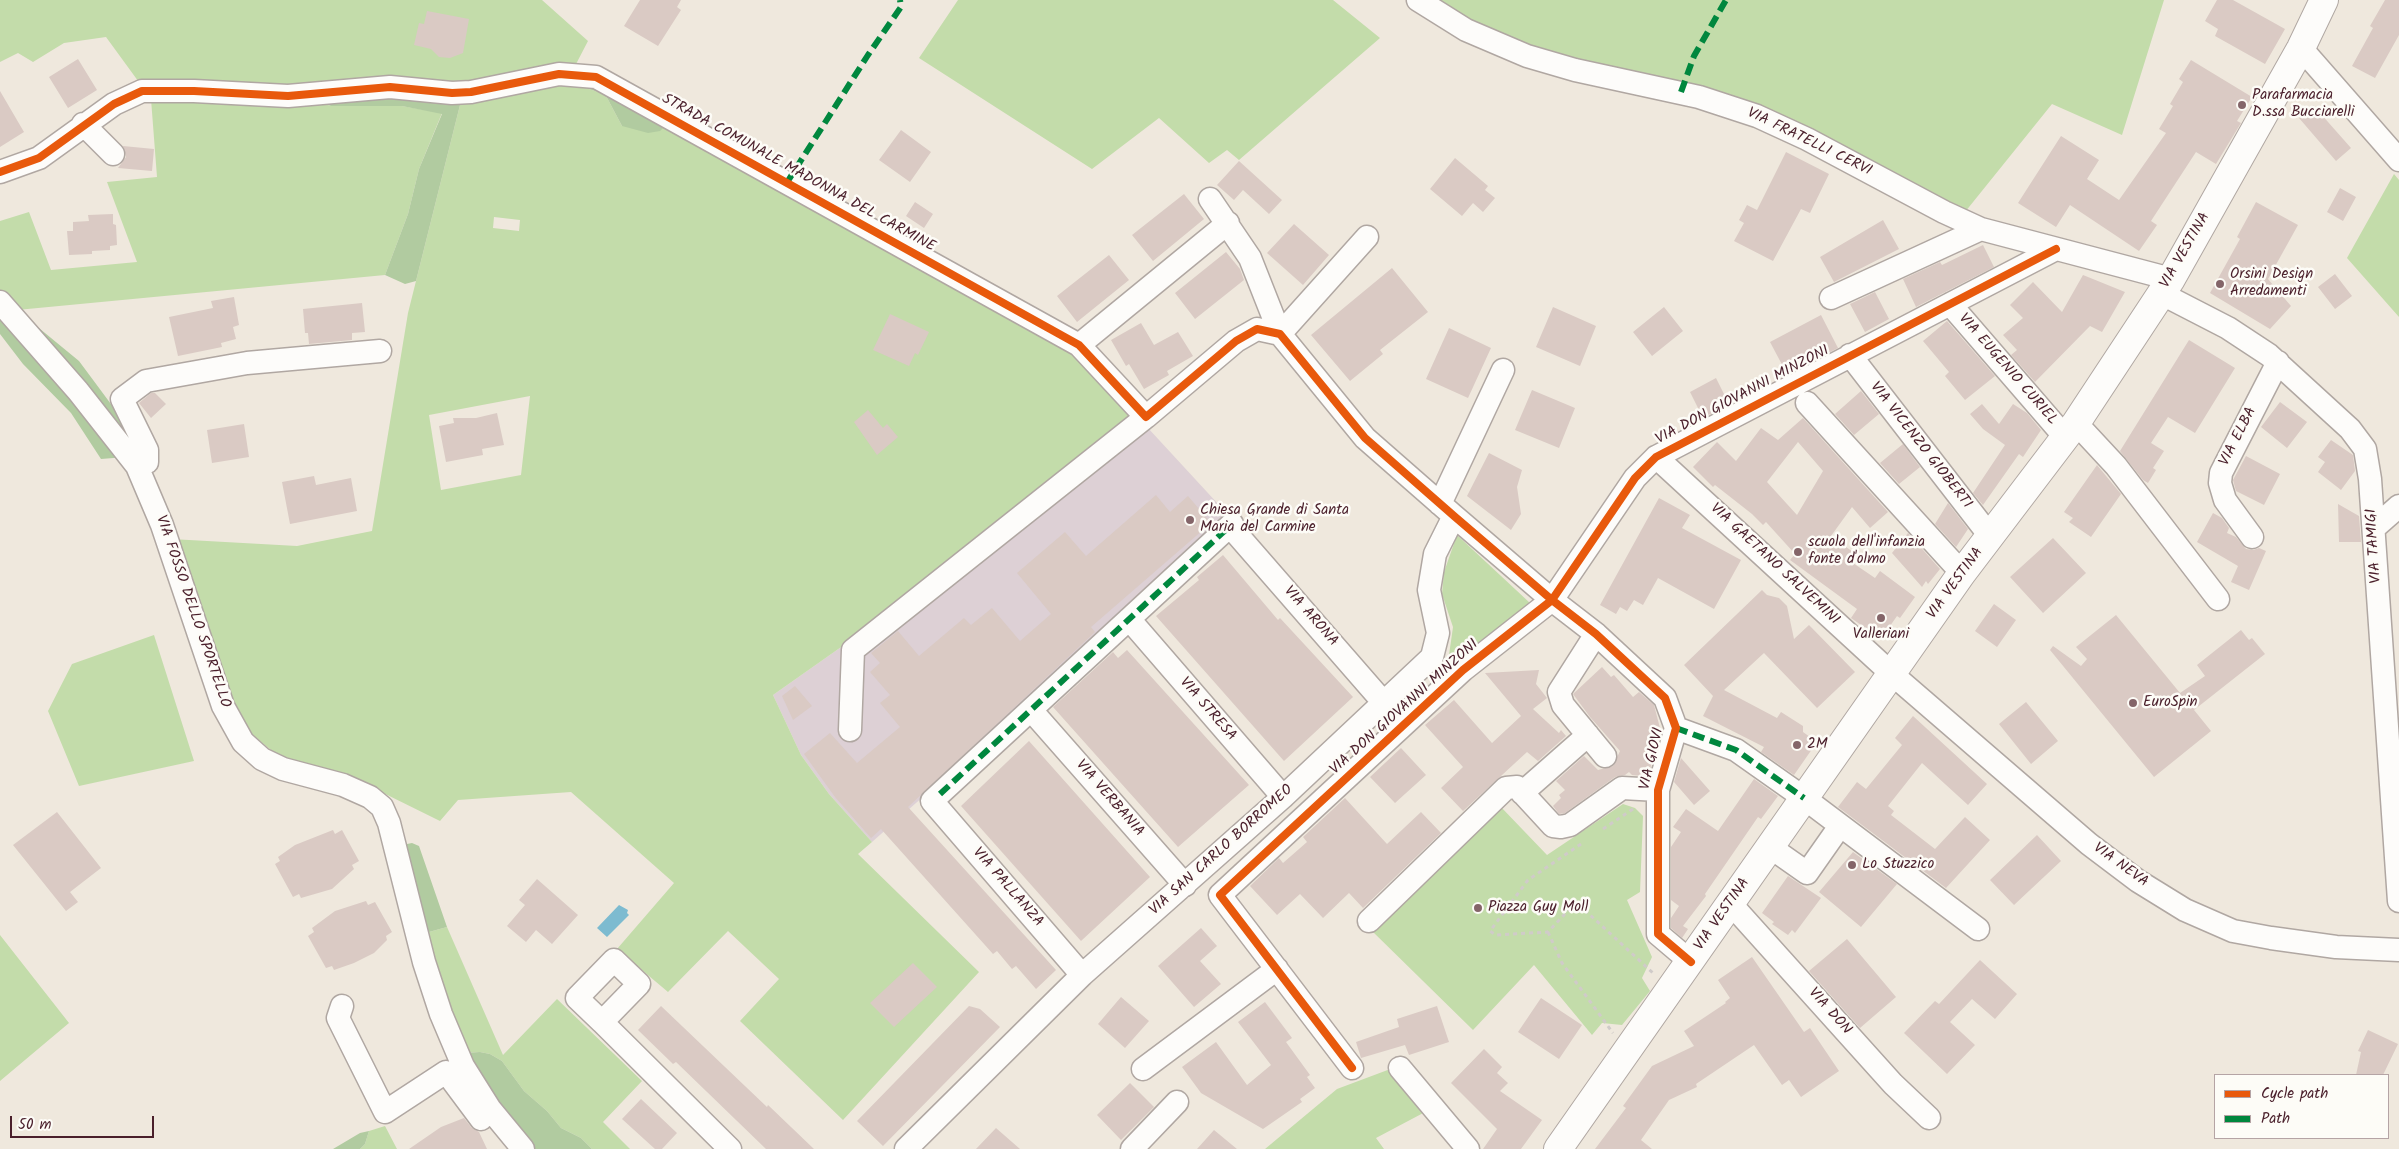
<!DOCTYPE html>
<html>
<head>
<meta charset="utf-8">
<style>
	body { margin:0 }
	#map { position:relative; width:2399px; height:1149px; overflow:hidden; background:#efe8dd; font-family:Kalam,sans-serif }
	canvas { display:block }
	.legend { position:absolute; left:2214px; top:1074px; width:175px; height:65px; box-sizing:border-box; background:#fdfcf7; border:1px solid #b5a4a5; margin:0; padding:6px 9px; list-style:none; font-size:15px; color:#4a1f2b }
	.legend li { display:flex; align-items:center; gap:10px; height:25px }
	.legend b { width:25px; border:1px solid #b5a4a5 }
	.scale { position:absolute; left:10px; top:1116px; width:144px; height:22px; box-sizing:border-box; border:2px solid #4a1f2b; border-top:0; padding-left:6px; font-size:15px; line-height:18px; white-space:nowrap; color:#4a1f2b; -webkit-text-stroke:4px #fdfcf7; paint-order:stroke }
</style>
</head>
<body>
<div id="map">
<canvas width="2399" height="1149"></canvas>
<ul class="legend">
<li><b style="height:6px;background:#e8590c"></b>Cycle path</li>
<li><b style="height:6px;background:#00873e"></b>Path</li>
</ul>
<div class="scale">50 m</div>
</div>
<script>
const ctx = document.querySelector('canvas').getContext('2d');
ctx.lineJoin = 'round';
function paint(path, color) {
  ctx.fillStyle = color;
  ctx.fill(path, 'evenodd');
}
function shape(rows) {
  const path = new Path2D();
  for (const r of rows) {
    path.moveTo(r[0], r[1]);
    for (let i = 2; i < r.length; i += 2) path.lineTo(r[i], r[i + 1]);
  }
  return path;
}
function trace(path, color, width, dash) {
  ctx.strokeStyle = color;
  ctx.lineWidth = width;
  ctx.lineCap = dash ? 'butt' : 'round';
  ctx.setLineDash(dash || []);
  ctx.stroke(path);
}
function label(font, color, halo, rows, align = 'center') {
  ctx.font = font + ' Kalam,sans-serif';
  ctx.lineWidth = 5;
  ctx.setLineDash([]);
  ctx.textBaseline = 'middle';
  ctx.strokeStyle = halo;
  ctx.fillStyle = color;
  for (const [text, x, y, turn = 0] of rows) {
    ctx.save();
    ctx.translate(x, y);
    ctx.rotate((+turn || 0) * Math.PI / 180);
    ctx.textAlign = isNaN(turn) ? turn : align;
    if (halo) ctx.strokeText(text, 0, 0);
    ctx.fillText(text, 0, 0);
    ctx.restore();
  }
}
const industrial = shape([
	[1136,415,1231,518,1101,639,872,842,829,794,801,755,773,695,844,645]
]);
const green = shape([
	[0,0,542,0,588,41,575,66,480,84,269,87,141,85,106,37,64,43,33,62,18,53,0,62],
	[958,0,1333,0,1380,38,1239,160,1227,150,1209,163,1159,118,1092,169,919,58],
	[1432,0,2164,0,2122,135,2052,104,1965,212,1756,103,1675,80,1533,49,1440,7],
	[542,82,579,86,605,94,622,126,666,125,1075,349,1138,414,844,645,773,695,801,755,829,794,872,842,858,854,979,972,843,1120,740,1021,779,979,728,931,668,992,617,949,674,883,571,792,458,800,440,821,361,782,287,763,249,732,239,722,171,539,297,546,372,531,408,313,462,97],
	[494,217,520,220,519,231,493,228],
	[530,396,521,475,441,490,429,415],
	[151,99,316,101,331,106,402,106,442,113,419,169,408,214,385,275,17,310,0,293,0,221,29,212,51,270,137,262,107,182,157,177],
	[2394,174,2399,180,2399,317,2347,258],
	[1457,535,1530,603,1446,675,1445,668,1449,655,1453,627,1442,594,1444,572],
	[154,635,194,761,79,786,48,711,72,664],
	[1623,804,1635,808,1643,816,1640,892,1627,900,1652,957,1642,978,1650,991,1622,1025,1602,1023,1592,1035,1534,965,1473,1030,1372,931,1500,806,1547,855],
	[447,927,503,1055,557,999,642,1081,603,1122,630,1149,592,1149,581,1138,561,1128,547,1111,524,1091,502,1061,490,1054,480,1052,464,1053,423,929,429,932],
	[0,935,69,1023,0,1081],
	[1393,1068,1427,1111,1376,1138,1384,1149,1265,1149,1337,1089],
	[385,1126,397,1149,360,1149,365,1144,369,1131]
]);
const forest = shape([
	[575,66,666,125,660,131,648,133,622,126,605,94,579,86],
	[317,96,462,97,416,281,405,284,385,275,408,214,419,169,442,114,402,106,331,106,316,101],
	[0,293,17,310,79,361,125,423,138,456,101,459,71,413,23,364,0,334],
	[412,843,419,846,447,927,429,932,423,929,402,845],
	[480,1052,490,1054,502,1061,524,1091,547,1111,561,1128,581,1138,592,1149,531,1149,464,1053],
	[369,1131,365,1144,360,1149,333,1149,360,1133]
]);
const water = shape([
	[619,905,628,910,627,913,629,915,607,937,597,928]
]);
const building = shape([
	[640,0,681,0,677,7,681,10,658,46,624,26],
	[2217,0,2233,0,2285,29,2265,64,2215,36,2218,29,2205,21],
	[2385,0,2399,0,2399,35,2375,78,2352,66,2373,28,2370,26],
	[427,11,469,19,463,53,450,58,439,57,431,49,414,45,419,23,424,24],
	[78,59,97,90,68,108,49,77],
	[2191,60,2252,97,2237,121,2241,123,2216,164,2196,152,2151,221,2157,225,2139,251,2070,205,2056,227,2018,203,2061,136,2099,160,2087,179,2119,200,2166,133,2159,129,2173,106,2170,104,2183,82,2179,79],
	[0,91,24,132,0,147],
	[2313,105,2351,148,2336,161,2299,118],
	[901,130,931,152,910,182,879,160],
	[123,146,154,149,152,171,118,168,126,157],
	[1786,152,1829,174,1810,213,1801,209,1773,261,1734,241,1744,223,1739,220,1747,205,1757,210],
	[1455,158,1488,186,1485,190,1495,198,1483,212,1473,203,1462,216,1430,189],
	[1239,161,1282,200,1269,214,1243,190,1234,200,1217,185],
	[2340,188,2356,197,2343,221,2327,212],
	[1184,194,1204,219,1153,261,1132,235],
	[915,202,933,214,924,228,906,216],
	[2256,202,2298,225,2268,279,2291,306,2270,329,2210,293,2240,239,2237,237],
	[113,214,113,224,116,225,117,245,110,246,110,250,92,251,92,254,69,255,67,231,73,231,73,222,89,221,88,215],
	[1883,220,1899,249,1834,282,1820,257],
	[1294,224,1329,255,1303,285,1267,253],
	[1983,245,1994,267,1916,307,1903,279,1940,262,1942,265],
	[1226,252,1240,269,1244,280,1195,319,1175,293],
	[1109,255,1129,280,1077,322,1057,296],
	[1392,268,1428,312,1380,350,1383,354,1350,381,1311,335],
	[2335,274,2352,296,2335,309,2318,287],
	[2083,275,2125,292,2102,332,2090,326,2035,382,2011,355,2017,350,2003,335,2023,318,2010,305,2033,282,2062,312],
	[1875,292,1889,319,1865,332,1850,304],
	[234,297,239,325,233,327,236,339,221,343,222,347,178,356,169,317,213,308,211,301],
	[362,303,365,332,352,333,352,340,309,344,308,333,305,333,303,309],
	[1553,307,1596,326,1580,366,1536,347],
	[1664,307,1683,331,1652,356,1633,332],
	[890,314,929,332,918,355,915,353,909,366,873,350],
	[1821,315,1838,348,1787,374,1770,342],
	[1947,321,1995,376,1965,400,1945,376,1949,372,1923,341],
	[1141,323,1154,345,1178,332,1193,356,1167,371,1169,375,1144,389,1129,364,1126,366,1111,340],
	[1449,328,1491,348,1468,398,1426,379],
	[2189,340,2235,368,2195,433,2168,417,2151,443,2164,451,2153,468,2156,470,2148,483,2143,480,2120,451],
	[1716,378,1729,404,1703,418,1690,392],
	[1532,390,1575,408,1559,448,1515,430],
	[1861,391,1879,414,1854,435,1835,414],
	[151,393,155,393,166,404,151,418,139,403],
	[2280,402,2307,422,2287,448,2261,427],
	[1982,404,1999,424,2013,404,2027,413,2041,430,2023,457,2019,454,1983,505,1973,493,2005,445,1983,429,1970,414],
	[868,410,883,428,887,424,898,437,877,455,854,422],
	[497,413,504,445,482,449,483,455,446,462,439,426,454,423,453,418,476,418],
	[1803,418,1888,512,1870,528,1852,507,1831,536,1853,552,1847,559,1875,578,1880,571,1915,597,1900,618,1897,616,1881,639,1851,618,1857,609,1790,560,1795,554,1766,522,1763,525,1752,514,1715,485,1713,487,1693,467,1717,442,1736,461,1761,428,1778,440],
	[1798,442,1823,471,1797,515,1767,482],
	[244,424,249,457,212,463,207,430],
	[2331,440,2353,455,2355,471,2341,490,2318,472,2325,462,2318,457],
	[1903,444,1920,467,1899,484,1880,463],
	[1489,453,1522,470,1517,487,1521,514,1511,530,1467,496],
	[2246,456,2280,474,2264,505,2236,491,2233,480],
	[2097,465,2121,494,2091,537,2069,522,2073,518,2064,512],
	[314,476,316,485,351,478,357,511,290,524,282,482],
	[1156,495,1170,512,1188,496,1211,523,1091,627,1095,632,908,807,1056,970,1036,989,1016,966,1012,969,997,951,993,954,881,829,871,838,835,797,804,754,830,733,857,763,900,727,880,703,890,695,870,672,880,663,871,653,898,631,919,656,964,618,971,625,992,608,1020,641,1051,614,1017,573,1065,532,1086,556],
	[1659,498,1690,515,1682,528,1741,560,1714,609,1658,578,1643,605,1634,600,1627,611,1620,607,1616,614,1600,605],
	[1948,503,1968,529,1956,547,1935,524],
	[2338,504,2359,516,2361,542,2339,542],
	[2213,513,2222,518,2229,528,2227,533,2236,537,2246,549,2253,550,2259,548,2266,551,2249,590,2231,582,2238,566,2197,542],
	[1908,533,1940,569,1928,584,1926,581,1922,587,1892,553],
	[2053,538,2086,573,2043,613,2010,577],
	[1223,555,1278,620,1280,618,1353,697,1284,761,1156,616,1199,580,1197,577],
	[1762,590,1767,595,1779,598,1787,606,1794,639,1809,625,1855,672,1817,708,1764,653,1724,690,1777,718,1781,712,1803,726,1803,732,1817,742,1794,775,1761,752,1764,747,1703,716,1713,696,1684,665],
	[1994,604,2016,620,1997,647,1975,631],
	[2116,615,2180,693,2205,676,2197,665,2241,630,2249,640,2252,638,2265,654,2194,710,2211,731,2154,777,2050,650,2053,646,2081,666,2087,659,2076,647],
	[1127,650,1249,785,1178,847,1053,707,1113,652,1118,658],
	[1602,667,1611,677,1614,675,1633,697,1639,692,1654,705,1661,732,1650,769,1642,776,1632,775,1629,772,1625,775,1615,777,1565,813,1559,814,1553,806,1561,798,1559,795,1565,790,1556,781,1584,756,1598,770,1613,766,1620,751,1590,717,1573,694],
	[1539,670,1536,684,1547,698,1533,709,1559,733,1561,730,1566,736,1538,761,1527,752,1463,811,1441,788,1463,767,1425,725,1454,700,1492,743,1521,716,1485,673],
	[795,686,812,706,793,720,782,696],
	[2026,702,2058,741,2031,764,1999,724],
	[1913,716,1987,784,1968,805,1922,763,1888,806,1894,811,1891,815,1935,849,1965,817,1990,840,1946,888,1838,807,1857,782,1866,789,1902,745,1895,738],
	[1029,741,1150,877,1081,941,961,806],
	[1401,748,1426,775,1395,803,1370,777],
	[1681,758,1710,791,1694,805,1674,782],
	[1754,779,1778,796,1761,819,1758,817,1705,894,1706,896,1683,926,1688,929,1682,938,1671,928,1671,918,1679,906,1671,900,1671,847,1681,832,1673,827,1686,809,1718,831],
	[1345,798,1387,844,1421,812,1441,833,1363,908,1349,893,1323,918,1300,894,1277,915,1250,886,1279,858,1283,863,1307,842,1303,837],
	[57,812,101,868,70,892,78,902,66,911,13,845],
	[333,830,335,834,342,830,359,861,352,865,354,869,332,889,301,898,299,894,293,897,275,864,280,861,278,857,295,845],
	[2037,835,2061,861,2014,905,1990,880],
	[1853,852,1897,884,1861,927,1819,892],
	[1788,876,1821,898,1795,933,1792,930,1788,935,1772,924,1774,922,1762,913],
	[537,879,578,915,552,944,536,930,526,942,507,926,525,905,519,900],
	[366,901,368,905,375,902,392,932,386,936,387,940,374,953,354,963,334,970,332,966,326,968,308,936,314,932,312,928,335,911],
	[1201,928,1217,946,1200,961,1221,984,1194,1007,1158,966],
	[1847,939,1896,997,1860,1028,1809,971],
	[1752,957,1804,1032,1810,1028,1839,1071,1801,1097,1789,1080,1782,1085,1754,1045,1696,1084,1697,1087,1669,1100,1641,1140,1652,1149,1595,1149,1626,1108,1623,1106,1652,1066,1694,1046,1684,1031,1726,1003,1725,1002,1730,998,1718,980],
	[1980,960,2017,994,1995,1019,1972,999,1950,1022,1975,1045,1947,1074,1904,1033,1935,1001,1939,1004],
	[913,963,937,987,894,1027,870,1003],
	[1121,997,1149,1021,1125,1048,1098,1024],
	[1541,998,1582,1025,1559,1059,1518,1032],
	[1265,1002,1292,1038,1286,1042,1310,1075,1307,1077,1315,1088,1300,1099,1302,1102,1263,1129,1201,1093,1182,1067,1216,1042,1247,1085,1271,1065,1238,1022],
	[661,1006,767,1107,768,1105,814,1149,766,1149,676,1062,673,1064,638,1030],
	[969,1006,980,1009,1000,1027,883,1146,857,1121],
	[1437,1006,1449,1042,1409,1055,1405,1045,1361,1058,1356,1042,1399,1027,1397,1019],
	[2368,1030,2398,1044,2383,1075,2356,1075,2361,1052,2358,1051],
	[1484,1049,1502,1067,1497,1073,1508,1083,1500,1091,1542,1120,1521,1149,1483,1149,1497,1129,1451,1083],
	[1130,1083,1154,1107,1121,1140,1097,1115],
	[641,1099,677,1133,662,1149,655,1149,622,1119],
	[464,1118,471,1127,479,1132,487,1149,409,1149,441,1127],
	[996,1128,1020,1149,976,1149],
	[1214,1130,1237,1149,1197,1149]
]);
const path = shape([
	[1603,829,1633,809],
	[1581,844,1528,880,1490,931,1496,935,1548,932,1576,902,1653,973],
	[1548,932,1562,963,1613,1033]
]);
const minor = shape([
	[1418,0,1466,30,1527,56,1575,70,1699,97,1757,116,1807,139,1944,212,1981,229,2171,279],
	[2301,48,2399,160],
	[83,124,113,154],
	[0,172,39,158,114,104,142,91,194,91,288,96,390,87,452,93,471,92,559,74,596,77,1079,345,1146,417,1236,341,1257,329,1280,334,1365,438,1454,516,1552,600,1596,634,1665,698,1676,728,1658,790,1658,934,1691,962],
	[1210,199,1250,258,1280,334,1367,237],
	[2162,294,2228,328,2269,355,2350,429,2365,449,2370,479,2399,901],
	[1831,298,1981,229],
	[0,302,78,391,137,466,162,525,223,706,243,742,262,759,283,769,343,785,370,797,382,807,389,823,424,962,441,1014,463,1066,490,1109,523,1149],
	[1950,304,2065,437],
	[1079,345,1228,223],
	[1850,355,1990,536],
	[1807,403,1962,573],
	[2076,423,2116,466,2218,599],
	[1656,457,1892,674,2089,844,2138,881,2185,910,2233,931,2271,938,2336,947,2399,950],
	[137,466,147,462,147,450,122,399,146,381,247,363,380,351],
	[1440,504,1503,370],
	[2374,528,2399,506],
	[1235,532,1384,703],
	[2252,537,2225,500,2220,483,2221,473,2278,362],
	[1129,619,1283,797],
	[1596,634,1559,692,1563,705,1605,756],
	[1031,710,1185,885],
	[1676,728,1736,750,1804,798,1978,929],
	[850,730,853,650,1146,417],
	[1522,793,1588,735],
	[1770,847,1807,873,1840,826],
	[1731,904,1893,1084,1929,1118],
	[1369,921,1506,788,1517,787,1553,826,1561,827,1570,825,1622,788,1658,790],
	[614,960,639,984,602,1022,577,998,614,960],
	[1082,975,932,801,1232,524],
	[342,1006,338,1018,385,1112,446,1072,481,1119],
	[602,1022,730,1149],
	[1352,1068,1220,895,1463,670,1552,600,1635,478,1656,457,2056,249],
	[1400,1068,1468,1149],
	[1143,1069,1277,969],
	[906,1149,1082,975,1283,797,1432,657,1438,633,1429,590,1435,554,1454,516],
	[1132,1149,1177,1102]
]);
const major = shape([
	[1558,1149,1962,573,2076,423,2171,279,2301,48,2324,0]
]);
const quiet = shape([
	[1681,92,1694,56,1726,0],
	[786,184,868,55,901,7,900,0],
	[1676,728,1736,750,1804,798],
	[940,794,1232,524]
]);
const cycleway = shape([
	[0,172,39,158,114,104,142,91,194,91,288,96,390,87,452,93,471,92,559,74,596,77,1079,345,1146,417,1236,341,1257,329,1280,334,1365,438,1454,516,1552,600,1596,634,1665,698,1676,728,1658,790,1658,934,1691,962],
	[1352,1068,1220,895,1463,670,1552,600,1635,478,1656,457,2056,249]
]);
const markers = [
	[2242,105,5,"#846569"],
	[2220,284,5,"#846569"],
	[1190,520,5,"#846569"],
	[1798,552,5,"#846569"],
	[1881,618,5,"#846569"],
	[2133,703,5,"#846569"],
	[1797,745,5,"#846569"],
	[1852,865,5,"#846569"],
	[1478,908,5,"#846569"]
];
const poiNames = [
	["Parafarmacia",2252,96],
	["D.ssa Bucciarelli",2252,113],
	["Orsini Design",2230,275],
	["Arredamenti",2230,292],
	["Chiesa Grande di Santa",1200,511],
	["Maria del Carmine",1200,528],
	["scuola dell'infanzia",1808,543],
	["fonte d'olmo",1808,560],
	["Valleriani",1881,635,"center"],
	["EuroSpin",2143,703],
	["2M",1807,745],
	["Lo Stuzzico",1862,865],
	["Piazza Guy Moll",1488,908]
];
const streetNames = [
	["VIA FRATELLI CERVI",1809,143,26],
	["STRADA COMUNALE MADONNA DEL CARMINE",798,174,29],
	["VIA VESTINA",2186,251,-60],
	["VIA EUGENIO CURIEL",2007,370,49],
	["VIA DON GIOVANNI MINZONI",1743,396,-28],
	["VIA ELBA",2239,437,-63],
	["VIA VICENZO GIOBERTI",1920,446,52],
	["VIA TAMIGI",2375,546,-94],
	["VIA GAETANO SALVEMINI",1774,565,43],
	["VIA VESTINA",1956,584,-54],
	["VIA FOSSO DELLO SPORTELLO",192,612,71],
	["VIA ARONA",1310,617,49],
	["VIA DON GIOVANNI MINZONI",1405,708,-42],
	["VIA STRESA",1207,710,49],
	["VIA GIOVI",1653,759,-77],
	["VIA VERBANIA",1109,799,49],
	["VIA SAN CARLO BORROMEO",1222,851,-42],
	["VIA NEVA",2120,866,36],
	["VIA PALLANZA",1007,888,49],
	["VIA VESTINA",1723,915,-55],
	["VIA DON",1829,1012,48]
];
paint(industrial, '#ddd0d5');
paint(green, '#c3dcaa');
paint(forest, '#b1cba0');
paint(water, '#7dbbd0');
paint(building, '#dacac4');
trace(minor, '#b0a7a2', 25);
trace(major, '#b0a7a2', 30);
trace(path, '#d0cbc9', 3, [4, 4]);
trace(minor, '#fdfcfa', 22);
trace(major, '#fdfcfa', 28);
trace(quiet, '#00873e', 6, [12, 6]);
trace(cycleway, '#e8590c', 8);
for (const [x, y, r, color] of markers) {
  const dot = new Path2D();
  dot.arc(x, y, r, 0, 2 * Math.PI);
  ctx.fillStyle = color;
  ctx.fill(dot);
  trace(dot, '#fdfcf7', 2);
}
label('15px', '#4a1f2b', '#fdfcf7', poiNames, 'left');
label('15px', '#4a1f2b', '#fdfcf7', streetNames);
</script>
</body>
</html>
